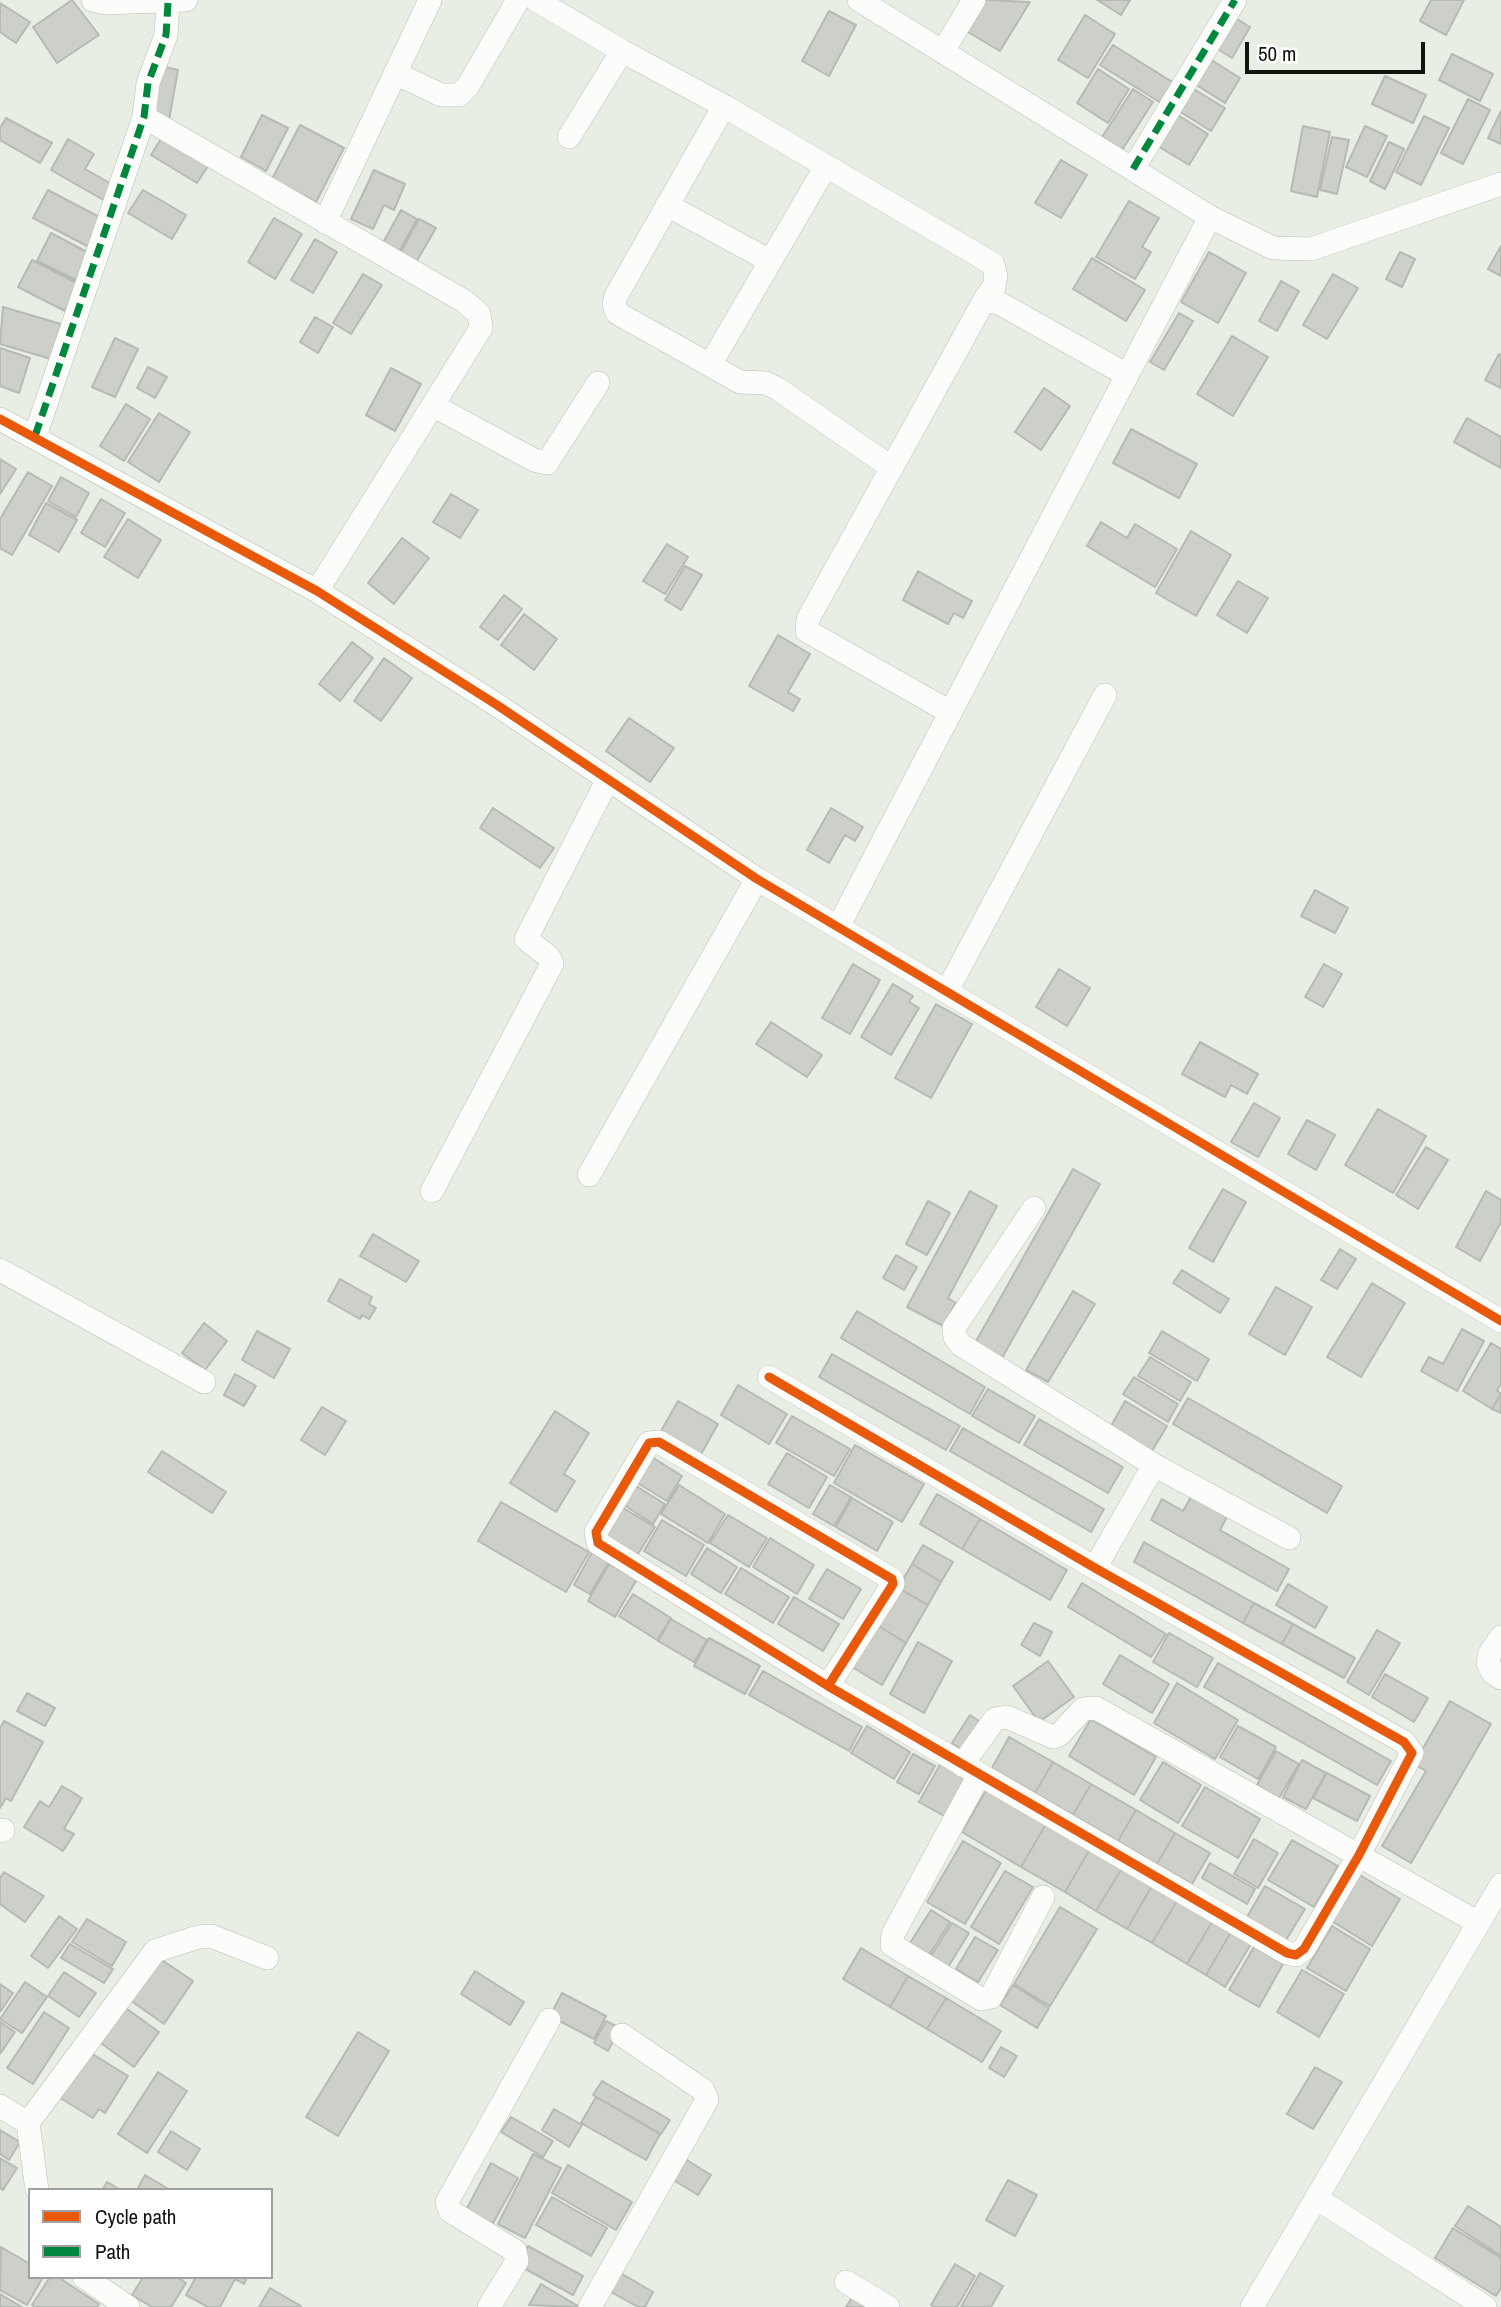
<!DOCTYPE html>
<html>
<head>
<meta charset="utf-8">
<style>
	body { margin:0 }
	#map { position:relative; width:1501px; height:2307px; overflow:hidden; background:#e9eee5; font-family:"Archivo Narrow",sans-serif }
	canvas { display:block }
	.legend { position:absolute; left:28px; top:2188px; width:245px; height:91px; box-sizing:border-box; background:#fff; border:2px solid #a0a19f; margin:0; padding:9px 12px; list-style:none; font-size:21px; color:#12150f }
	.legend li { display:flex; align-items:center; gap:14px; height:35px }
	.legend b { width:35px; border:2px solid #a0a19f }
	.scale { position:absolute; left:1245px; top:42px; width:180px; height:32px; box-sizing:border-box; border:4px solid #12150f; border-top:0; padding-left:9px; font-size:21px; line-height:24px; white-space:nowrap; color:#12150f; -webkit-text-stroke:5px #fff; paint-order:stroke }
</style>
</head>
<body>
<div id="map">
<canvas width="1501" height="2307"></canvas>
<ul class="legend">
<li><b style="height:9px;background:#e8590c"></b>Cycle path</li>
<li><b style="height:9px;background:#00873e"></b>Path</li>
</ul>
<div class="scale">50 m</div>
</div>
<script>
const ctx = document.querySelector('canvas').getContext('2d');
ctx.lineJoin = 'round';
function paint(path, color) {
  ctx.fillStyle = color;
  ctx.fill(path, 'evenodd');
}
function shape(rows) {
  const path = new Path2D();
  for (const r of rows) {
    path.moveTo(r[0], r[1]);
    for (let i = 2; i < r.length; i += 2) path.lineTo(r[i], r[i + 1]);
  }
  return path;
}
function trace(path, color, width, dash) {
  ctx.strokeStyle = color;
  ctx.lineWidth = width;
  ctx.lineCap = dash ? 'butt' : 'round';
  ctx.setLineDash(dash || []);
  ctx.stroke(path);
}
const building = shape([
	[72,0,99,35,57,63,33,27,72,0],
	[985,0,1030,2,1000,51,966,31,985,0],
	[1097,0,1130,0,1121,15,1097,0],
	[1431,0,1464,0,1446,35,1420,21,1431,0],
	[0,3,30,22,16,43,0,32,0,3],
	[829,11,856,25,829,76,802,61,829,11],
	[1229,14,1250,27,1232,58,1211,45,1229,14],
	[1085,15,1115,34,1088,78,1058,60,1085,15],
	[1113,45,1174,83,1161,103,1100,65,1113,45],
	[1452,54,1493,74,1480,101,1439,80,1452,54],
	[1205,56,1240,78,1225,103,1190,81,1205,56],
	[157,65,178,70,169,120,147,116,157,65],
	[1098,69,1129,89,1108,123,1077,103,1098,69],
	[1385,76,1426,95,1413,123,1372,104,1385,76],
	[1187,85,1225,108,1211,131,1174,108,1187,85],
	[1133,89,1153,102,1122,150,1102,137,1133,89],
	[1468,99,1490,110,1463,164,1441,153,1468,99],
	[1501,111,1501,144,1488,138,1501,111],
	[1173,112,1208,134,1189,165,1153,143,1173,112],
	[262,115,288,128,266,171,241,157,262,115],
	[1424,116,1449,128,1421,185,1396,172,1424,116],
	[6,118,52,143,40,163,0,140,0,128,6,118],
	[300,125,344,148,316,202,272,179,300,125],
	[1303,126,1330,132,1317,197,1291,191,1303,126],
	[1365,126,1387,136,1367,177,1346,167,1365,126],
	[162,137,208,166,197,183,151,155,162,137],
	[1332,137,1349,140,1337,194,1320,190,1332,137],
	[68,139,94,154,85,169,115,186,107,202,51,170,68,139],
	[1389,142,1404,149,1385,189,1370,181,1389,142],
	[1061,160,1087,175,1061,218,1035,203,1061,160],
	[374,170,405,184,394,210,384,205,373,229,351,219,374,170],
	[48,190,105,220,91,248,33,218,48,190],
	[143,190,186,215,172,239,128,213,143,190],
	[1129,201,1159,218,1142,247,1151,252,1135,279,1096,257,1129,201],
	[401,210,417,219,395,259,379,250,401,210],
	[274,218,302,234,275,279,248,262,274,218],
	[419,219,436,228,415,264,399,255,419,219],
	[51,233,89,253,76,280,37,261,51,233],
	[315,239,337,252,313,293,291,280,315,239],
	[1501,246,1501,276,1488,269,1501,246],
	[1209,252,1246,273,1218,323,1181,302,1209,252],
	[1400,252,1415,259,1402,287,1386,279,1400,252],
	[1092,258,1145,290,1126,321,1073,289,1092,258],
	[32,260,79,284,65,311,18,287,32,260],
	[363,274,382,285,351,334,333,323,363,274],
	[1333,274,1358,288,1327,339,1303,325,1333,274],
	[1281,281,1299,291,1277,331,1259,321,1281,281],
	[3,307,61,324,51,359,0,344,3,307],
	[1179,313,1193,321,1164,370,1150,362,1179,313],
	[315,317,333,327,318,353,300,342,315,317],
	[1232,336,1268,357,1233,416,1197,394,1232,336],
	[115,338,138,349,115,397,92,387,115,338],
	[0,348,30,358,19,393,0,386,0,348],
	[1499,354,1501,355,1501,388,1485,380,1499,354],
	[148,367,167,377,155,398,137,388,148,367],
	[391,368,421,384,395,431,366,415,391,368],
	[1044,388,1070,406,1041,450,1015,432,1044,388],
	[126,404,150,419,124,461,100,446,126,404],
	[159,413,190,432,159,482,128,462,159,413],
	[1467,418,1501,437,1501,468,1454,442,1467,418],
	[1131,429,1197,464,1179,498,1113,463,1131,429],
	[0,459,16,469,0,494,0,459],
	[28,472,52,486,12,555,0,548,0,519,28,472],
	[61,477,89,493,76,517,48,501,61,477],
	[451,494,478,510,460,538,433,522,451,494],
	[101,499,125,513,105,547,81,533,101,499],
	[46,503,77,520,59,552,29,535,46,503],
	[128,519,161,540,138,578,104,557,128,519],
	[1101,522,1127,538,1135,524,1177,549,1155,587,1087,546,1101,522],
	[1191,531,1231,555,1196,616,1156,593,1191,531],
	[402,538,429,558,394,604,368,583,402,538],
	[667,544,688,557,665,594,643,581,667,544],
	[685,566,702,575,681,610,665,600,685,566],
	[918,571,972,601,963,618,954,613,948,624,903,600,918,571],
	[1238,581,1268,598,1247,633,1217,615,1238,581],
	[504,595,522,609,498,640,480,627,504,595],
	[524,614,557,639,534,670,501,645,524,614],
	[778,635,810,654,788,692,800,699,793,711,749,686,778,635],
	[352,642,373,658,340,701,319,684,352,642],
	[384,658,412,678,381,721,354,701,384,658],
	[629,718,674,748,650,782,606,751,629,718],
	[493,808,554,848,540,868,480,828,493,808],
	[831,808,863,827,855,841,845,835,829,863,807,850,831,808],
	[1315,890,1348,908,1335,933,1301,916,1315,890],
	[853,964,880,980,850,1034,822,1018,853,964],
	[1324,964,1342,974,1323,1007,1305,997,1324,964],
	[1059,969,1090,988,1067,1026,1036,1007,1059,969],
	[893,984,913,996,909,1002,919,1008,891,1055,861,1037,893,984],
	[936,1004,972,1024,931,1098,895,1078,936,1004],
	[771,1022,822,1055,807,1077,756,1044,771,1022],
	[1200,1042,1258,1074,1247,1094,1231,1085,1225,1097,1182,1074,1200,1042],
	[1254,1103,1280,1118,1258,1157,1231,1142,1254,1103],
	[1378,1109,1426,1136,1393,1193,1345,1165,1378,1109],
	[1307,1120,1335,1135,1316,1170,1288,1154,1307,1120],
	[1426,1147,1448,1160,1418,1209,1396,1195,1426,1147],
	[1073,1169,1100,1184,1002,1358,975,1343,1073,1169],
	[1223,1189,1246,1202,1213,1262,1189,1248,1223,1189],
	[970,1191,997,1206,948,1298,956,1303,943,1326,907,1307,970,1191],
	[1486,1191,1501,1200,1501,1222,1480,1261,1456,1247,1486,1191],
	[928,1201,950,1213,927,1255,906,1244,928,1201],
	[373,1234,419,1261,406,1282,360,1256,373,1234],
	[1340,1249,1356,1259,1337,1289,1321,1280,1340,1249],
	[896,1255,917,1267,904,1290,883,1278,896,1255],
	[1182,1270,1229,1299,1220,1313,1173,1283,1182,1270],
	[340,1279,372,1297,369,1304,376,1308,369,1319,362,1315,360,1319,328,1301,340,1279],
	[1372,1283,1405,1303,1361,1377,1327,1357,1372,1283],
	[1276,1287,1312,1307,1285,1355,1249,1334,1276,1287],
	[1073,1291,1095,1304,1048,1382,1026,1370,1073,1291],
	[857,1311,985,1387,970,1414,841,1338,857,1311],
	[204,1323,227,1341,205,1370,182,1353,204,1323],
	[1462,1329,1484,1341,1457,1391,1421,1371,1429,1357,1443,1364,1462,1329],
	[257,1331,290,1349,274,1378,242,1360,257,1331],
	[1162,1331,1209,1359,1197,1381,1149,1353,1162,1331],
	[1491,1343,1501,1349,1501,1384,1497,1390,1501,1394,1492,1409,1463,1391,1491,1343],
	[832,1354,960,1426,946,1450,819,1377,832,1354],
	[1150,1357,1191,1382,1180,1401,1138,1376,1150,1357],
	[235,1374,256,1386,244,1406,224,1395,235,1374],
	[1134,1377,1178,1404,1168,1422,1123,1394,1134,1377],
	[738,1385,787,1414,769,1444,721,1415,738,1385],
	[988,1389,1035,1416,1019,1443,972,1416,988,1389],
	[1501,1394,1501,1413,1492,1409,1501,1394],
	[1188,1398,1342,1486,1327,1513,1173,1424,1188,1398],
	[678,1401,718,1424,700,1456,660,1433,678,1401],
	[1125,1401,1167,1426,1152,1451,1111,1426,1125,1401],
	[322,1407,346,1421,325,1455,301,1440,322,1407],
	[555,1411,589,1433,564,1474,575,1481,556,1512,510,1483,555,1411],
	[792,1416,850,1449,834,1476,776,1443,792,1416],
	[1039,1419,1123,1467,1108,1493,1024,1445,1039,1419],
	[963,1428,1104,1509,1091,1532,950,1451,963,1428],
	[855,1445,924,1484,902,1522,834,1483,855,1445],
	[162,1451,226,1492,212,1513,148,1472,162,1451],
	[787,1453,827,1477,809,1508,768,1484,787,1453],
	[647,1454,682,1476,667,1501,631,1479,647,1454],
	[679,1485,725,1514,708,1543,661,1514,679,1485],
	[830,1485,851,1497,834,1526,813,1514,830,1485],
	[636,1486,665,1504,653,1524,624,1505,636,1486],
	[937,1494,980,1519,962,1549,920,1524,937,1494],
	[1191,1497,1227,1517,1220,1530,1289,1569,1277,1591,1151,1520,1162,1499,1183,1511,1191,1497],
	[852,1498,893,1522,877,1551,836,1527,852,1498],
	[501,1502,589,1552,566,1592,478,1541,501,1502],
	[623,1508,655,1527,636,1557,605,1538,623,1508],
	[728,1515,767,1538,749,1567,710,1543,728,1515],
	[980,1519,1067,1570,1050,1600,962,1549,980,1519],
	[662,1520,704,1545,686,1576,644,1551,662,1520],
	[770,1538,814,1565,797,1594,753,1567,770,1538],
	[1144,1542,1254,1603,1243,1623,1134,1562,1144,1542],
	[923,1545,953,1562,941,1582,912,1564,923,1545],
	[707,1548,737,1567,721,1593,691,1574,707,1548],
	[592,1552,609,1562,590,1594,574,1585,592,1552],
	[609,1564,637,1579,615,1617,588,1601,609,1564],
	[912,1564,941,1582,928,1605,898,1588,912,1564],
	[741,1568,789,1597,773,1623,725,1594,741,1568],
	[827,1569,861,1589,843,1619,809,1599,827,1569],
	[1082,1583,1166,1634,1151,1657,1068,1607,1082,1583],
	[1288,1584,1327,1607,1315,1628,1276,1605,1288,1584],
	[898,1588,928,1605,906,1643,877,1625,898,1588],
	[633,1594,671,1618,657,1640,619,1616,633,1594],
	[794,1597,839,1624,823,1651,778,1624,794,1597],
	[1254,1603,1293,1624,1282,1644,1243,1623,1254,1603],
	[671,1619,707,1640,694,1662,658,1641,671,1619],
	[1034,1623,1052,1632,1040,1656,1021,1645,1034,1623],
	[1293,1624,1355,1658,1344,1678,1282,1644,1293,1624],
	[877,1625,906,1643,882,1685,852,1667,877,1625],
	[1377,1630,1400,1643,1369,1695,1347,1682,1377,1630],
	[1169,1633,1213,1658,1197,1687,1153,1662,1169,1633],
	[709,1638,760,1666,745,1694,694,1666,709,1638],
	[918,1642,952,1661,924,1713,890,1694,918,1642],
	[1120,1655,1169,1684,1152,1713,1103,1684,1120,1655],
	[1048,1661,1074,1697,1039,1722,1013,1686,1048,1661],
	[1218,1663,1391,1761,1377,1785,1204,1687,1218,1663],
	[763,1671,862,1727,849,1751,749,1695,763,1671],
	[1385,1674,1428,1698,1414,1722,1372,1697,1385,1674],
	[1177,1683,1238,1720,1215,1759,1154,1723,1177,1683],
	[27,1693,55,1708,45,1726,17,1711,27,1693],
	[1450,1701,1491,1724,1411,1863,1382,1846,1426,1771,1414,1764,1450,1701],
	[970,1715,985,1725,967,1753,952,1743,970,1715],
	[1091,1719,1156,1757,1134,1795,1069,1756,1091,1719],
	[4,1721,43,1742,11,1801,6,1798,0,1808,0,1728,4,1721],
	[867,1726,910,1752,894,1779,851,1753,867,1726],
	[1238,1726,1276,1747,1258,1779,1220,1757,1238,1726],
	[1009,1737,1053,1762,1035,1793,992,1768,1009,1737],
	[1276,1751,1299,1764,1279,1798,1257,1785,1276,1751],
	[913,1754,935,1766,919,1794,897,1782,913,1754],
	[1302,1760,1326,1773,1306,1809,1283,1797,1302,1760],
	[942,1761,969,1777,946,1817,919,1802,942,1761],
	[1053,1762,1091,1784,1073,1815,1035,1793,1053,1762],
	[1163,1762,1201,1785,1178,1823,1140,1800,1163,1762],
	[1327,1773,1370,1796,1357,1821,1313,1798,1327,1773],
	[1091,1784,1136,1810,1118,1841,1073,1815,1091,1784],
	[62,1786,82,1798,64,1829,74,1834,63,1851,24,1827,40,1801,49,1807,62,1786],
	[1205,1787,1260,1819,1238,1858,1182,1826,1205,1787],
	[987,1789,1046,1824,1021,1867,962,1832,987,1789],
	[1136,1810,1175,1833,1157,1864,1118,1841,1136,1810],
	[1046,1824,1090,1849,1065,1892,1021,1867,1046,1824],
	[1175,1833,1210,1853,1192,1884,1157,1864,1175,1833],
	[1254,1839,1278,1853,1258,1888,1234,1874,1254,1839],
	[1292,1840,1338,1866,1314,1907,1268,1880,1292,1840],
	[963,1841,1001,1863,965,1924,927,1902,963,1841],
	[1090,1849,1122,1868,1096,1911,1065,1892,1090,1849],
	[1210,1863,1255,1889,1247,1904,1202,1878,1210,1863],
	[1122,1868,1152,1886,1127,1929,1096,1911,1122,1868],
	[1005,1871,1033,1887,999,1944,971,1927,1005,1871],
	[4,1872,44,1896,25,1922,0,1904,0,1878,4,1872],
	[1358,1874,1400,1899,1372,1946,1330,1920,1358,1874],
	[1152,1886,1177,1901,1152,1943,1127,1929,1152,1886],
	[1265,1886,1305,1909,1286,1940,1247,1917,1265,1886],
	[1177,1901,1212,1922,1187,1964,1152,1943,1177,1901],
	[1060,1907,1097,1929,1050,2006,1014,1984,1060,1907],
	[931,1910,950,1922,929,1955,910,1943,931,1910],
	[59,1916,77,1929,48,1968,31,1956,59,1916],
	[87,1919,126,1942,112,1966,72,1942,87,1919],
	[1212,1922,1231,1932,1206,1975,1187,1964,1212,1922],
	[952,1923,969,1933,948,1967,931,1956,952,1923],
	[1332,1926,1370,1949,1346,1991,1307,1968,1332,1926],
	[1231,1932,1251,1944,1225,1987,1206,1975,1231,1932],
	[975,1937,998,1950,978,1982,956,1969,975,1937],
	[70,1944,113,1969,104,1983,61,1958,70,1944],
	[1254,1947,1283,1964,1259,2007,1229,1990,1254,1947],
	[861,1948,908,1976,890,2007,843,1979,861,1948],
	[156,1956,193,1981,164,2024,127,1998,156,1956],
	[1302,1970,1344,1994,1319,2037,1277,2012,1302,1970],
	[475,1971,524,2002,510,2025,461,1994,475,1971],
	[64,1972,96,1993,79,2017,48,1996,64,1972],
	[908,1976,946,1998,927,2029,890,2007,908,1976],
	[25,1982,47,1997,22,2033,0,2019,25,1982],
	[0,1984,13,1993,0,2012,0,1984],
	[1013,1985,1049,2008,1037,2028,1000,2005,1013,1985],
	[562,1993,606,2016,594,2039,550,2016,562,1993],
	[946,1998,1001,2031,982,2062,927,2029,946,1998],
	[123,2006,159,2032,134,2067,98,2041,123,2006],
	[44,2012,69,2028,33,2084,7,2068,44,2012],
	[606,2021,620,2028,608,2051,594,2043,606,2021],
	[0,2022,15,2032,0,2054,0,2022],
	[358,2032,389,2051,338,2136,306,2117,358,2032],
	[1001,2047,1017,2056,1004,2077,989,2068,1001,2047],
	[86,2050,128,2076,105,2113,99,2109,93,2118,57,2096,86,2050],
	[1315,2067,1342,2082,1313,2129,1287,2114,1315,2067],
	[158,2072,187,2091,147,2153,118,2134,158,2072],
	[602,2081,670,2120,661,2134,593,2095,602,2081],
	[596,2097,660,2134,646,2160,581,2123,596,2097],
	[554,2109,582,2125,569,2147,542,2130,554,2109],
	[511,2117,553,2141,543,2157,501,2132,511,2117],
	[0,2130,20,2142,9,2160,0,2154,0,2130],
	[171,2131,200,2149,187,2170,158,2152,171,2131],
	[533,2154,561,2168,525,2238,498,2224,533,2154],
	[682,2157,711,2175,698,2195,670,2178,682,2157],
	[0,2158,17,2168,3,2190,0,2188,0,2158],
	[491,2163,518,2178,492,2225,466,2210,491,2163],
	[568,2165,632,2202,616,2230,552,2193,568,2165],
	[145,2175,170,2190,137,2190,145,2175],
	[1008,2180,1037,2195,1015,2236,986,2220,1008,2180],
	[107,2182,121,2190,102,2190,107,2182],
	[552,2197,607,2228,591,2256,536,2225,552,2197],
	[1468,2206,1501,2227,1501,2256,1455,2226,1468,2206],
	[1453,2228,1501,2258,1501,2288,1496,2296,1435,2258,1453,2228],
	[528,2246,583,2276,573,2295,518,2265,528,2246],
	[1,2247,30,2264,30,2277,43,2277,27,2305,0,2290,1,2247],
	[955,2264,975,2276,957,2307,934,2307,931,2305,955,2264],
	[617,2271,653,2292,645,2307,638,2307,606,2289,617,2271],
	[980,2273,1003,2286,991,2307,961,2307,980,2273],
	[50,2277,58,2277,99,2304,97,2307,35,2307,32,2305,50,2277],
	[143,2277,177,2277,186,2283,171,2307,152,2307,132,2295,143,2277],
	[196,2277,247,2277,244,2284,235,2279,220,2307,208,2307,186,2295,196,2277],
	[541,2284,578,2306,577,2307,529,2305,541,2284],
	[270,2288,301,2306,301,2307,259,2307,270,2288],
	[0,2294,22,2307,0,2307,0,2294],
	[853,2296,871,2307,846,2307,853,2296]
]);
const minor = shape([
	[93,0,106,3,186,0],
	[536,0,622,51,724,106,993,264,996,276,994,287,985,299],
	[859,0,1210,217,1273,248,1311,249,1501,184],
	[943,51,974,0],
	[395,73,441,95,459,95,468,86,518,0],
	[724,106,616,296,614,304,617,313,740,382,766,383,778,389,892,468],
	[144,117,464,301,479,314,481,328,317,591],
	[569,137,622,51],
	[1133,169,1235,0],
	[667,205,770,261],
	[325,222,430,0],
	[710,365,826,166],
	[434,406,534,460,547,463,598,383],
	[0,419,317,591,497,705,757,879,1501,1321],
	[35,436,144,117,148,83,166,35,168,3],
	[950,712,807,631,808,619,985,299,1001,304,1127,375],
	[838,927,1210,217],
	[947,991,1105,695],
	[589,1175,757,879],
	[432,1191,552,964,549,957,526,939,608,779],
	[1034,1208,954,1328,955,1337,961,1345,1154,1465,1289,1538],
	[0,1270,204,1382],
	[769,1377,1095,1568,1404,1742,1412,1753,1359,1855,1304,1949,1296,1955,1287,1953,828,1686,598,1543,596,1532,649,1443,659,1442,892,1579,893,1584,828,1686],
	[1095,1568,1154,1465],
	[1501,1637,1490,1653,1488,1663,1493,1673,1501,1678],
	[962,1765,995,1719,1007,1717,1053,1737,1059,1735,1083,1709,1096,1708,1477,1922],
	[979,1775,893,1934,892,1945,981,1999,991,1997,1043,1897],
	[0,1831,3,1830],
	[0,2106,28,2123,37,2190],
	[28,2123,155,1951,198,1937,211,1936,267,1958],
	[1316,2198,1485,2307],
	[84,2277,128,2307],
	[846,2282,888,2307],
	[489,2307,517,2261,515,2251,450,2211,447,2202,549,2020],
	[590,2307,707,2100,703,2090,622,2035],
	[1252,2307,1501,1885]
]);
const quiet = shape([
	[1133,169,1235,0],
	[35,436,144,117,148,83,166,35,168,3]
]);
const cycleway = shape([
	[0,419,317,591,497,705,757,879,1501,1321],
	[769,1377,1095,1568,1404,1742,1412,1753,1359,1855,1304,1949,1296,1955,1287,1953,828,1686,598,1543,596,1532,649,1443,659,1442,892,1579,893,1584,828,1686]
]);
paint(building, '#ccd0c8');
trace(building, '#b6bab4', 2);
trace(minor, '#babeb7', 24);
trace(minor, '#fcfcfb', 23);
trace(quiet, '#00873e', 7, [14, 7]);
trace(cycleway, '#e8590c', 9);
</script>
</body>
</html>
